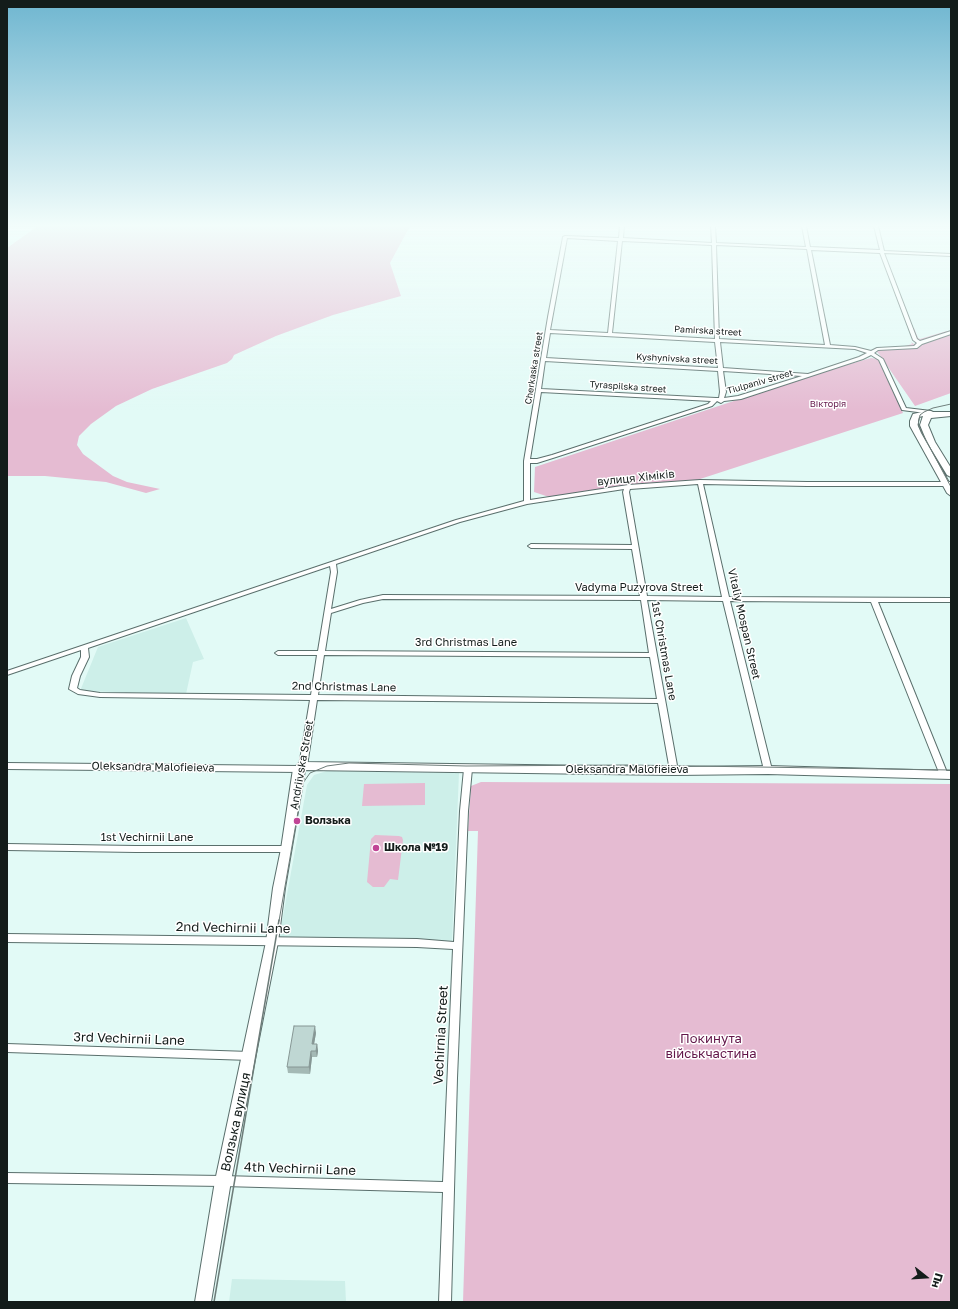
<!DOCTYPE html>
<html>
<head>
<meta charset="utf-8">
<style>
	body { margin:0 }
	#map { position:relative; width:958px; height:1309px; overflow:hidden; background:#e2faf6; font-family:"Golos Text",sans-serif }
	canvas { display:block }
	.frame { position:absolute; inset:0; border:8px solid #131c1a; pointer-events:none }
	.north { position:absolute; left:906px; top:1257px; width:40px; height:40px; -webkit-text-stroke:3px #fff; paint-order:stroke; rotate:107deg; font-size:11px; font-weight:700; line-height:16px; text-align:center; color:#131c1a }
	.north::after { content:''; display:block; margin:auto; width:14px; height:18px; background:#131c1a; clip-path:polygon(50% 0,100% 100%,50% 72%,0 100%) }
</style>
</head>
<body>
<div id="map">
<canvas width="958" height="1309"></canvas>
<div class="frame"></div>
<div class="north">Пн</div>
</div>
<script>
const ctx = document.querySelector('canvas').getContext('2d');
ctx.lineJoin = 'round';
function paint(path, color) {
  ctx.fillStyle = color;
  ctx.fill(path, 'evenodd');
}
function shape(rows) {
  const path = new Path2D();
  for (const r of rows) {
    path.moveTo(r[0], r[1]);
    for (let i = 2; i < r.length; i += 2) path.lineTo(r[i], r[i + 1]);
  }
  return path;
}
function trace(path, color, width, dash) {
  ctx.strokeStyle = color;
  ctx.lineWidth = width;
  ctx.lineCap = dash ? 'butt' : 'round';
  ctx.setLineDash(dash || []);
  ctx.stroke(path);
}
function label(font, color, halo, rows, align = 'center') {
  ctx.font = font + ' "Golos Text",sans-serif';
  ctx.lineWidth = 3;
  ctx.setLineDash([]);
  ctx.textBaseline = 'middle';
  ctx.strokeStyle = halo;
  ctx.fillStyle = color;
  for (const [text, x, y, turn = 0] of rows) {
    ctx.save();
    ctx.translate(x, y);
    ctx.rotate((+turn || 0) * Math.PI / 180);
    ctx.textAlign = isNaN(turn) ? turn : align;
    if (halo) ctx.strokeText(text, 0, 0);
    ctx.fillText(text, 0, 0);
    ctx.restore();
  }
}
const built = shape([
	[186,618,204,659,193,662,186,694,80,691,98,647],
	[327,771,459,773,452,942,279,938,307,785,314,775],
	[232,1279,345,1281,346,1302,229,1302]
]);
const green = shape([
	[38,226,410,226,390,263,401,296,333,315,276,336,234,355,232,359,227,363,152,389,116,406,91,424,79,436,77,445,83,454,113,476,127,482,160,489,146,493,106,482,45,476,7,476,7,248],
	[913,328,914,328,918,338,920,339,947,331,951,333,951,393,915,406,879,354,876,351,895,346,905,346,912,344,911,342,914,344,922,341,916,338],
	[871,358,878,359,903,413,697,480,648,483,549,497,534,492,535,467,818,373],
	[481,782,951,784,951,1302,463,1302,478,831,468,831,471,786],
	[425,783,425,805,362,806,364,784],
	[375,835,399,836,402,837,403,840,398,880,390,879,384,887,373,887,367,882,371,839]
]);
const street = shape([
	[620,226,624,226,623,238,712,243,711,226,715,226,716,243,806,247,802,226,806,226,810,247,880,250,874,226,878,226,884,251,951,254,951,256,884,253,917,339,920,341,951,331,951,334,922,344,917,348,878,350,874,353,883,359,906,408,931,411,933,412,933,414,902,410,879,360,871,355,863,359,741,399,724,401,721,403,717,401,712,406,556,457,537,463,530,463,530,500,628,485,700,480,807,482,951,482,951,486,807,486,703,484,729,597,951,598,951,602,878,602,948,775,947,777,941,777,940,775,871,602,730,601,772,770,771,772,768,773,765,772,764,770,723,601,647,600,678,771,677,773,674,774,671,773,670,771,658,703,317,700,307,766,306,768,303,769,302,771,299,772,7,769,7,763,299,766,310,700,100,697,78,694,69,689,72,676,81,657,81,650,7,675,7,671,456,520,524,501,524,461,548,317,563,237,565,236,619,238,620,226],
	[567,238,618,241,608,333,550,330,567,238],
	[622,241,712,245,715,339,612,333,622,241],
	[716,245,807,249,825,345,719,339,716,245],
	[811,250,880,253,913,340,917,343,914,346,877,348,871,351,855,347,830,345,811,250],
	[550,333,715,342,718,368,546,358,550,333],
	[720,342,855,349,867,353,859,357,808,374,723,368,720,342],
	[545,361,718,371,720,392,719,398,716,398,541,389,545,361],
	[723,371,802,376,738,396,724,398,726,392,723,371],
	[541,392,711,401,708,404,552,455,537,459,530,459,541,392],
	[698,484,722,597,647,596,629,492,630,489,698,484],
	[624,489,623,492,632,545,531,544,528,546,531,548,632,549,640,596,383,595,360,600,331,609,337,572,336,564,460,522,527,504,624,489],
	[330,566,331,572,318,651,278,651,275,653,278,655,317,655,311,695,100,693,80,690,77,688,80,676,89,657,88,648,330,566],
	[383,599,641,600,649,653,325,651,331,613,363,603,383,599],
	[324,655,650,657,657,699,318,695,324,655],
	[468,766,471,767,472,769,468,811,457,1078,451,1302,439,1302,443,1192,223,1186,7,1183,7,1173,223,1176,443,1182,453,949,417,947,7,942,7,934,417,939,454,942,460,811,464,769,465,767,468,766],
	[7,844,136,846,287,846,290,847,291,849,290,851,287,852,136,852,7,850,7,844],
	[7,1044,250,1052,253,1053,255,1056,253,1059,250,1060,7,1052,7,1044]
]);
const secondary = shape([
	[922,412,951,412,951,416,931,418,928,425,935,442,951,468,951,477,947,475,927,442,920,425,923,416,919,417,918,421,918,426,921,433,951,486,951,496,947,493,910,426,910,421,913,414,922,412],
	[303,762,674,767,768,766,951,771,951,779,768,774,674,775,305,770,285,888,278,942,231,1181,211,1302,195,1302,215,1181,266,942,273,888,281,849,293,769,299,763,303,762]
]);
const tramFar1 = shape([
	[951,404,933,408,924,412,920,415,918,425,951,487],
	[279,921,303,783,310,773,327,766,349,763,466,766,628,765,951,770]
]);
const tram = shape([
	[214,1302,279,920]
]);
const wall = shape([
	[316,1033,314,1044,317,1044,318,1051,317,1057,312,1057,310,1074,288,1073,287,1067]
]);
const shadedWall = shape([
	[315,1026,316,1033,313,1050,312,1044],
	[317,1044,318,1051,317,1057,316,1051],
	[311,1051,312,1057,310,1074,309,1067]
]);
const building = shape([
	[294,1026,315,1026,312,1044,317,1044,316,1051,311,1051,309,1067,287,1067,294,1026]
]);
const markers = [
	[297,821,4,"#c14596"],
	[376,848,4,"#c14596"]
];
const farStreetnames = [
	["Pamirska street",708,331,3],
	["Kyshynivska street",677,359,3],
	["Cherkaska street",534,368,-81],
	["Tiulpaniv street",760,382,-16],
	["Tyraspilska street",628,387,4]
];
const farParknames = [
	["Вікторія",828,404]
];
const streetNames = [
	["вулиця Хіміків",636,478,-6],
	["Vadyma Puzyrova Street",639,588],
	["Vitaliy Mospan Street",744,624,77],
	["3rd Christmas Lane",466,643],
	["1st Christmas Lane",664,651,80],
	["2nd Christmas Lane",344,687,1],
	["Andriivska Street",302,765,-80],
	["Oleksandra Malofieieva",153,767,1],
	["Oleksandra Malofieieva",627,770],
	["1st Vechirnii Lane",147,838]
];
const poiNames = [
	["Волзька",305,821],
	["Школа №19",384,848]
];
const nearStreetnames = [
	["2nd Vechirnii Lane",233,928,1],
	["Vechirnia Street",441,1035,-87],
	["3rd Vechirnii Lane",129,1039,2],
	["Волзька вулиця",236,1122,-78],
	["4th Vechirnii Lane",300,1169,2]
];
const nearParknames = [
	["Покинута",711,1039],
	["військчастина",711,1054]
];
paint(built, '#cdefe9');
paint(green, '#e5bbd2');
trace(street, '#5a6f6c', 2);
trace(secondary, '#5a6f6c', 2);
paint(street, '#fff');
paint(secondary, '#fff');
trace(tramFar1, '#6d7c79', 1);
trace(tram, '#6d7c79', 1.5);
paint(wall, '#a4b9b5');
paint(shadedWall, '#869694');
paint(building, '#bfd7d3');
trace(building, '#869694', 1);
const sky = ctx.createLinearGradient(0, 0, 0, 410);
sky.addColorStop(0, '#6fb6d0');
sky.addColorStop(0.55, '#f2fdfb');
sky.addColorStop(1, '#f2fdfb00');
ctx.fillStyle = sky;
ctx.fillRect(0, 0, 958, 410);
for (const [x, y, r, color] of markers) {
  const dot = new Path2D();
  dot.arc(x, y, r, 0, 2 * Math.PI);
  ctx.fillStyle = color;
  ctx.fill(dot);
  trace(dot, '#fff', 1.5);
}
label('9px', '#131c1a', '#fff', farStreetnames);
label('9px', '#63174a', '#fff', farParknames);
label('11px', '#131c1a', '#fff', streetNames);
label('bold 11px', '#131c1a', '#fff', poiNames, 'left');
label('13px', '#131c1a', '#fff', nearStreetnames);
label('13px', '#63174a', '#fff', nearParknames);
</script>
</body>
</html>
